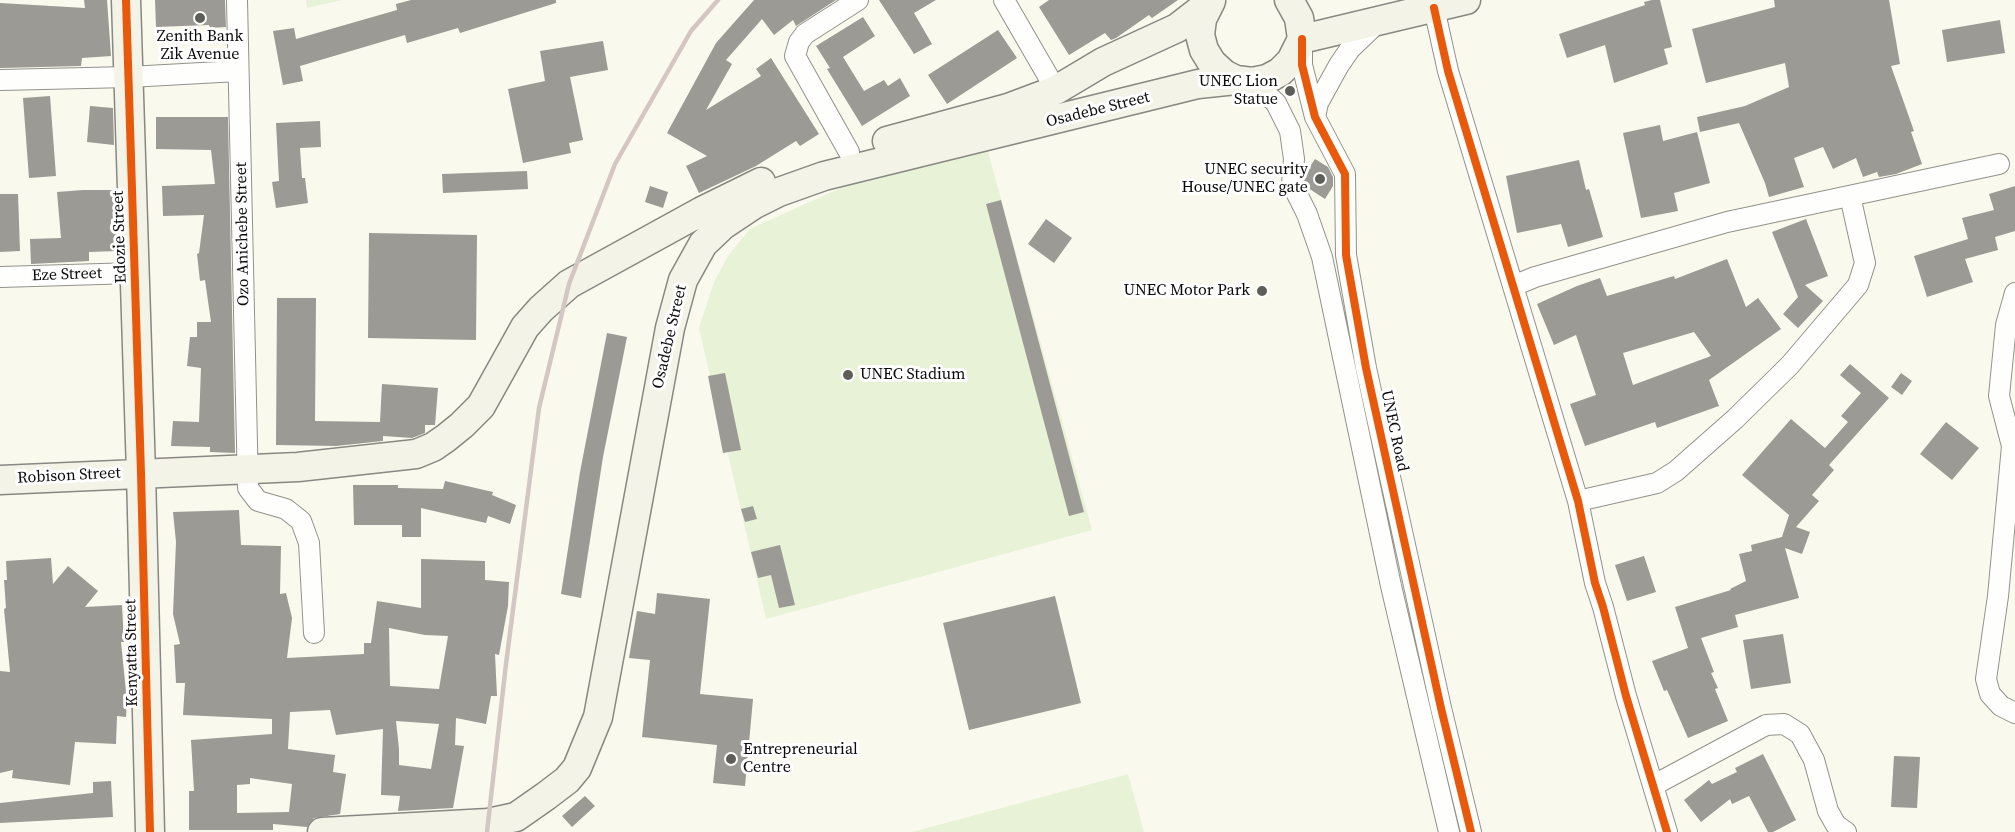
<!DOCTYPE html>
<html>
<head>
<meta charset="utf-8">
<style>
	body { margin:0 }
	canvas { display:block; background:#f9f9ed }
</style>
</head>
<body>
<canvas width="2015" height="832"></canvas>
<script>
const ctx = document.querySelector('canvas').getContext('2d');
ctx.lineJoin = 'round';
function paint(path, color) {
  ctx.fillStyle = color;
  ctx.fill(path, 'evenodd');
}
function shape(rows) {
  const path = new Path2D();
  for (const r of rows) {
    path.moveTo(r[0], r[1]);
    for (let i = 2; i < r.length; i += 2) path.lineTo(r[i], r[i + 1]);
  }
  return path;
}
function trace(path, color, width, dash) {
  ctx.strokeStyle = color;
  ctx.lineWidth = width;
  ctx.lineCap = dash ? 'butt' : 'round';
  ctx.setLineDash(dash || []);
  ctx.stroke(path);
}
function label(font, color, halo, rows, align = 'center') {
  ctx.font = font + ' "Source Serif 4",serif';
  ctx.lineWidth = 6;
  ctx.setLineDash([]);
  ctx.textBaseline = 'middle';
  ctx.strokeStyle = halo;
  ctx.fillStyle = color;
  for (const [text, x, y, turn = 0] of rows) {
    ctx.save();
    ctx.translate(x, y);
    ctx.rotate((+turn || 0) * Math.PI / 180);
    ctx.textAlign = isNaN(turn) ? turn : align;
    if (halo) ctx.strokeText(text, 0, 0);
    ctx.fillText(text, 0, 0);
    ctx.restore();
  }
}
const pitch = shape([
	[306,0,342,0,307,8],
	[987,148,1092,530,766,619,699,328,714,282,728,256,750,229,843,187],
	[1128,774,1144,832,912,832]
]);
const building = shape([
	[84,0,107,0,111,56,82,58,81,66,0,68,0,3,85,8],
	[155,0,225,0,226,27,210,28,209,25,156,27],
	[411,0,556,0,556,3,460,33,458,28,407,43,405,35,300,66,303,81,283,85,273,31,294,28,296,39,397,10,396,4],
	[754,0,836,0,796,26,793,20,774,35,762,19,726,60,732,64,706,110,761,76,756,69,771,58,819,134,800,146,796,141,756,166,699,193,686,166,707,156,667,133,716,43],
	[879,0,936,0,914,13,932,44,914,54],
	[1049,0,1178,0,1152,18,1149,15,1116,38,1111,40,1105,33,1069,55,1039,7],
	[1652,0,1660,0,1672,47,1664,49,1668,64,1614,83,1605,45,1567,58,1559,34,1645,5,1644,2],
	[1774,0,1889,0,1900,64,1891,66,1914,131,1911,132,1922,164,1896,174,1879,177,1877,172,1863,177,1856,158,1833,169,1823,147,1794,158,1804,187,1769,197,1765,183,1739,123,1700,132,1697,117,1745,106,1789,87,1785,63,1706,83,1692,29,1775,7],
	[863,17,875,36,843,57,864,91,884,80,888,86,900,78,910,96,862,126,827,69,830,68,816,46],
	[2000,20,2005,53,1947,62,1942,30],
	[998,30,1017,58,947,104,928,75],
	[603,41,608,70,570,77,583,140,569,143,571,153,523,163,508,89,545,81,540,51],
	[50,96,56,176,29,178,23,98],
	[90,106,113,108,114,145,87,142],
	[156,117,228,117,235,453,210,452,210,447,171,446,173,421,199,422,201,368,187,366,190,337,197,337,197,322,211,322,205,280,200,281,197,254,199,253,204,215,163,216,162,186,215,184,211,150,156,149],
	[320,121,321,147,300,148,302,178,305,178,308,203,276,208,272,182,279,181,276,123],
	[1660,125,1663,141,1697,132,1710,183,1674,193,1678,211,1641,218,1623,133],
	[1315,159,1328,167,1333,177,1333,186,1325,199,1308,188,1304,182,1305,174],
	[1579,160,1586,190,1589,189,1603,237,1568,247,1561,224,1517,233,1506,176],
	[527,171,528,189,443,193,442,174],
	[650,186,668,192,663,208,645,202],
	[2015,186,2015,231,1995,237,1998,250,1965,259,1973,282,1927,297,1914,256,1968,239,1962,218,1994,210,1989,194],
	[83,190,116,190,117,251,89,252,89,261,31,264,30,239,61,238,57,192],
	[0,194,18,194,20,251,0,252],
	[1001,200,1084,512,1069,516,986,204],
	[1046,219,1072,238,1054,263,1028,244],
	[1806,219,1828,276,1805,285,1823,301,1798,328,1783,314,1798,297,1772,232],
	[369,233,477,235,476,340,368,338],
	[1727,259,1746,307,1758,298,1781,329,1709,380,1719,406,1657,428,1655,422,1585,446,1570,404,1596,395,1576,335,1554,345,1537,304,1577,286,1600,278,1607,296,1674,276,1675,279],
	[1694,332,1711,356,1633,385,1623,353],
	[277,298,316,298,315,421,380,422,382,384,438,388,435,425,425,425,425,433,412,438,383,436,383,441,336,446,276,445],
	[607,333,627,337,603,457,581,598,561,594,580,472],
	[1850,364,1889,398,1829,465,1834,470,1812,495,1819,501,1796,527,1810,532,1802,554,1785,548,1799,598,1735,615,1738,627,1701,638,1714,672,1711,673,1718,688,1715,689,1728,721,1688,738,1667,690,1664,691,1652,661,1688,648,1675,607,1731,590,1730,589,1746,581,1739,554,1752,551,1751,545,1782,537,1789,515,1742,475,1791,419,1825,448,1848,422,1841,416,1861,393,1840,375],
	[725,373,741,450,723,453,708,376],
	[1901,373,1912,381,1902,395,1891,387],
	[1946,422,1979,448,1952,480,1920,454],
	[445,481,493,492,492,495,516,505,510,524,488,516,486,523,421,508,421,537,402,537,402,525,354,525,353,485,398,485,398,488,443,489],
	[753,506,757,519,745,522,741,509],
	[239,510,241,545,281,546,280,594,286,593,292,618,287,658,364,654,364,643,371,643,377,601,421,608,421,559,485,561,485,580,509,582,508,606,499,655,495,654,497,696,491,696,486,724,456,718,455,745,464,746,453,808,398,811,400,796,381,795,383,729,336,735,330,710,290,712,288,749,335,755,333,772,346,774,340,814,314,818,307,827,273,824,273,830,189,830,189,791,194,791,191,740,272,734,272,719,183,715,185,683,176,683,174,645,180,644,173,614,176,542,173,512],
	[389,628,425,635,448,636,439,689,390,686],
	[396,721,439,724,431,769,399,765,399,749],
	[250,778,292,784,289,812,237,813,237,785,250,784],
	[780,545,795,605,779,608,771,575,758,578,751,552],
	[1644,556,1656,592,1627,601,1615,565],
	[51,558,53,584,68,566,98,591,85,607,122,605,124,642,121,642,127,702,126,717,117,716,116,744,75,742,70,785,12,778,13,770,0,773,0,671,10,672,4,609,6,608,4,580,7,580,6,561],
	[657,593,710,599,700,694,753,699,745,786,713,783,717,745,642,737,650,660,629,658,637,611,655,614],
	[1055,596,1081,703,969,730,943,623],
	[1783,634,1791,683,1751,689,1743,640],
	[1763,754,1796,820,1773,832,1768,832,1749,796,1732,804,1730,799,1701,822,1684,800,1709,780,1712,784,1737,772,1735,768],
	[1894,756,1920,757,1917,808,1891,807],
	[111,781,113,817,0,823,0,803,93,793,93,782],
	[585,796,595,806,572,827,562,816]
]);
const street = shape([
	[237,0,248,488,258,501,286,509,301,521,309,543,314,633],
	[1004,0,1056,90],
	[1434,8,1448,71,1578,501,1595,583,1603,607,1626,696,1667,832],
	[1302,41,1302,65,1315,117,1345,174,1346,255,1366,368,1441,708,1471,832],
	[0,80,129,77,238,71],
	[1244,83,1261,89,1276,103,1290,131,1294,159,1292,184,1307,214,1322,257,1391,586,1449,832],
	[1315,117,1318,103,1339,65,1350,49,1377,23],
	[849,152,795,56,799,42,805,34,858,0],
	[0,277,135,273],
	[1513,286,1535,277,1727,222,1999,164],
	[2015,293,2006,325,1999,396,2012,446,1998,596,1986,679,1990,694,2001,706,2015,713],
	[1578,501,1657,483,1676,471,1735,419,1790,365,1858,285,1865,263,1850,196],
	[1654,785,1766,725,1784,724,1800,734,1814,760,1828,811,1836,825,1846,832]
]);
const secondary = shape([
	[126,0,141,473,150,832],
	[1211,1,1202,19,1200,35,1204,50,1212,63,1224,74,1236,80,1252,82,1267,79,1280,72,1291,61,1302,39,1299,18,1289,0],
	[1302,39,1466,0],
	[887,141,1008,108,1056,90,1103,62,1177,28,1208,4],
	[0,480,298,467,416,454,433,447,446,438,462,425,481,406,525,327,541,309,569,284,702,211,761,182],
	[322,832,488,823,516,817,546,796,567,780,577,768,598,717,670,328,683,280,703,244,723,225,753,205,779,192,824,176,1198,84,1236,80]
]);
const rail = shape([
	[487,832,506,664,539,408,569,284,615,164,691,31,718,0]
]);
const cycleway = shape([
	[126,0,141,473,150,832],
	[1434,8,1448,71,1578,501,1595,583,1603,607,1626,696,1667,832],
	[1302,39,1302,65,1315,117,1345,174,1346,255,1366,368,1441,708,1471,832]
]);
const markers = [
	[200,18,6,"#5e5e59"],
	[1290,91,6,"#5e5e59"],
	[1320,179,6,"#5e5e59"],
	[1262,291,6,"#5e5e59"],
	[848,375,6,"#5e5e59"],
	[731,759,6,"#5e5e59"]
];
const poiNames = [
	["Zenith Bank",200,37,"center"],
	["Zik Avenue",200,55,"center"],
	["UNEC Lion",1278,82],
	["Statue",1278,100],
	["UNEC security",1308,170],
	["House/UNEC gate",1308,188],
	["UNEC Motor Park",1250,291],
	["UNEC Stadium",860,375,"left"],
	["Entrepreneurial",743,750,"left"],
	["Centre",743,768,"left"]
];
const streetNames = [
	["Osadebe Street",1098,110,-14],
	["Ozo Anichebe Street",243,234,-91],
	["Edozie Street",120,237,-92],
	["Eze Street",67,275,-2],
	["Osadebe Street",670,337,-77],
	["UNEC Road",1394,431,78],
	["Robison Street",69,476,-3],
	["Kenyatta Street",132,653,-91]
];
paint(pitch, '#e7f2d7');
paint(building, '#9b9a94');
trace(street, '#92928c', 22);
trace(secondary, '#888883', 31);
trace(street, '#fefefc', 20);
trace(secondary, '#f3f3e7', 28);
trace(rail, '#d4c7c3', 4.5);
trace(cycleway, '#e8590c', 8);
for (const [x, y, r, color] of markers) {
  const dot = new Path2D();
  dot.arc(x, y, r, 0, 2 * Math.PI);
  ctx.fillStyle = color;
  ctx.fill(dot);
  trace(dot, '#fff', 2);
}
label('16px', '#0a0a0a', '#fff', poiNames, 'right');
label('16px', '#0a0a0a', '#fff', streetNames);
</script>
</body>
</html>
